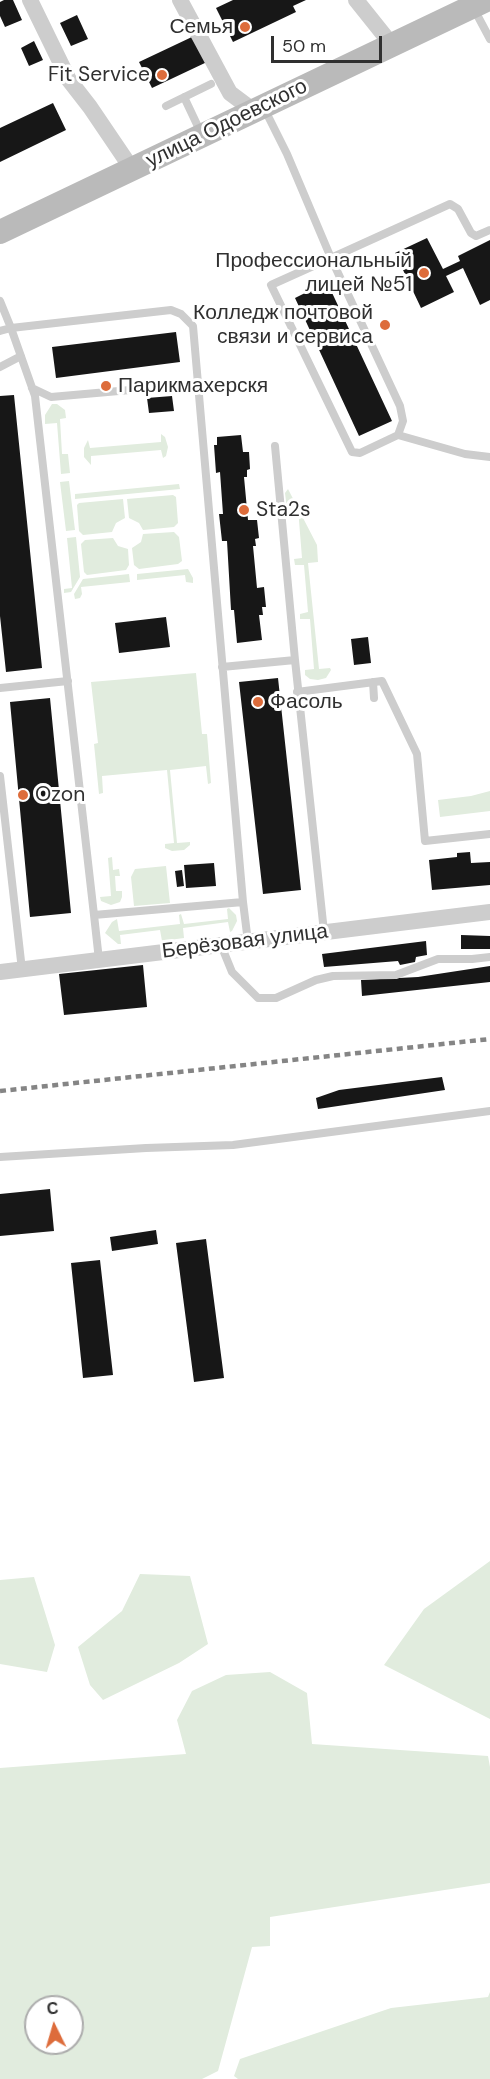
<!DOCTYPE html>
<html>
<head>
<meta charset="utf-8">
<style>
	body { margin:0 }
	#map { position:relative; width:490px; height:2079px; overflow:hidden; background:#fff; font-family:"DM Sans",sans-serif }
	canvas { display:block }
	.north { position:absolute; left:24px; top:1995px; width:60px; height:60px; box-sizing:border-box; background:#fff; border:2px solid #acacac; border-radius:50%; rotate:355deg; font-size:16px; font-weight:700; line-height:24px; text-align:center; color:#303030 }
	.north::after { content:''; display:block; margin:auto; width:21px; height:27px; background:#dd6c3b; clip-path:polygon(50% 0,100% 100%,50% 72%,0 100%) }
	.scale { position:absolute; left:271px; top:36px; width:111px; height:27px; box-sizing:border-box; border:3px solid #303030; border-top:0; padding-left:8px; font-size:18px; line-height:21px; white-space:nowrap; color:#303030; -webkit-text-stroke:4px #fff; paint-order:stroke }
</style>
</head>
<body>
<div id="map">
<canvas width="490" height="2079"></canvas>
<div class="north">С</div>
<div class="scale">50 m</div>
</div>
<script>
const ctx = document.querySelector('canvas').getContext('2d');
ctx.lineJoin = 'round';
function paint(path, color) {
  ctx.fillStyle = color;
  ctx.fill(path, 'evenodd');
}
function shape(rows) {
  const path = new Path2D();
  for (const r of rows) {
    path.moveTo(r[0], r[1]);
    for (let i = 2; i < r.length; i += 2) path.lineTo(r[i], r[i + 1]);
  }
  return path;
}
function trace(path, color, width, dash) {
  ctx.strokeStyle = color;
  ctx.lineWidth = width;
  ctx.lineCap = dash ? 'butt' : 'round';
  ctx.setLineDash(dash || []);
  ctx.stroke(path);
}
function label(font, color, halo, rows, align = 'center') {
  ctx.font = font + ' "DM Sans",sans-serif';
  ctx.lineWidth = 6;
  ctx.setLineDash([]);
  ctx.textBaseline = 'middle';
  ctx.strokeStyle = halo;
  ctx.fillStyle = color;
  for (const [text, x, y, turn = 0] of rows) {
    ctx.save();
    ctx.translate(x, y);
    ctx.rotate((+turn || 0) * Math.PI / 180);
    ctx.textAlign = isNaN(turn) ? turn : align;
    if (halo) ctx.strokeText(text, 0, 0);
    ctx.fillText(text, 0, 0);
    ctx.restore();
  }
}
const green = shape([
	[52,404,57,404,65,410,66,418,60,419,62,454,68,454,70,473,61,474,57,423,45,424,45,415],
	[161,434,165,437,168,447,166,456,163,458,161,450,91,456,91,465,84,457,84,448,88,440,90,448,161,442],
	[69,481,75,530,66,531,60,482],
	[179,484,180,489,75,499,75,494],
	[288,489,317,545,318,562,308,563,319,669,330,668,331,670,326,678,318,680,310,679,305,675,305,670,314,669,310,619,300,619,300,614,308,612,304,565,295,565,294,559,302,558,298,508,287,509,285,493],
	[173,495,176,497,178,523,174,527,143,530,139,523,129,518,127,499],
	[123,499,125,518,116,523,112,532,83,535,79,531,77,505,79,503],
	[174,532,179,537,182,561,178,564,139,569,134,565,132,548,141,542,143,534],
	[76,537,80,577,71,592,64,593,64,589,72,588,67,538],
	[113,538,118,546,128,549,129,565,126,570,87,575,84,572,81,544,85,540],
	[188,569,193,578,193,583,186,582,185,575,137,580,137,574],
	[129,574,130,582,81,587,82,594,80,598,75,599,74,594,83,579],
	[196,673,202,734,207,734,211,783,208,784,206,766,170,770,177,843,190,842,190,845,184,850,172,851,165,848,165,844,174,843,167,770,102,776,103,793,99,794,94,744,98,743,91,682],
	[490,791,490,811,440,817,438,800,471,796],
	[112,857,113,870,119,869,120,876,115,876,116,891,122,891,122,897,120,902,111,905,101,901,100,897,111,896,108,858],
	[166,866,170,903,134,906,131,877,135,869],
	[229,908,236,915,237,921,232,931,230,932,228,922,183,928,184,938,162,941,160,930,120,935,121,944,118,944,105,933,112,922,117,919,119,931,180,924,179,915,181,914,184,924,228,919,227,909],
	[490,1561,490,1719,384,1665,424,1609],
	[140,1574,190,1576,208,1644,179,1663,103,1700,90,1685,78,1647,122,1611],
	[34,1577,55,1645,47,1672,0,1664,0,1580],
	[270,1672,307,1693,312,1744,488,1756,490,1767,490,1883,270,1917,270,1946,252,1947,218,2071,202,2079,0,2079,0,1768,186,1754,177,1720,192,1691,226,1675],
	[36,2007,72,2007,72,2043,36,2043],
	[490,1992,490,2079,238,2079,234,2076,240,2059,391,2008,488,1997]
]);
const building = shape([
	[4,0,13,0,22,20,5,27,0,16,0,2],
	[233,0,306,0,293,6,296,12,233,42,216,8],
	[77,15,88,39,71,46,60,23],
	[194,36,207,62,152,88,139,62],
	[34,41,43,60,29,66,21,48],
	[53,103,66,130,0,162,0,128],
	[427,238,443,269,460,261,458,256,490,240,490,300,480,305,463,268,446,276,454,292,421,308,395,253],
	[327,282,392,421,359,436,295,298],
	[176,332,180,362,56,378,52,347],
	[14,395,42,668,6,672,0,616,0,396],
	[172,396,174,411,149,413,147,398],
	[241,435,243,452,249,452,250,469,247,470,247,477,244,477,248,520,257,520,259,538,255,539,256,546,253,546,257,588,264,587,266,607,262,607,263,615,259,615,262,640,237,643,234,610,231,610,227,541,222,541,219,514,223,514,220,472,216,473,214,445,217,445,217,437],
	[166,617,170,647,119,653,115,623],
	[368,637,371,663,354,665,351,639],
	[278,678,301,890,263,894,239,682],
	[50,698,71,913,30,917,10,702],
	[470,852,471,863,490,862,490,885,432,890,429,860,457,857,457,853],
	[214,863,216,886,186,888,184,865],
	[182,870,184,886,177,887,175,871],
	[461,935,490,936,490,949,461,949],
	[426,941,427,955,416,957,415,962,400,965,398,961,324,967,322,954],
	[143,965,147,1007,64,1015,59,974],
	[490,966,490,982,362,996,361,980,418,977],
	[442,1077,445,1090,318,1109,316,1098,339,1090],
	[50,1189,54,1231,0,1236,0,1194],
	[156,1230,158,1244,112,1251,110,1237],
	[206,1239,224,1378,194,1382,176,1243],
	[100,1260,113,1375,83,1378,71,1263]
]);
const lane = shape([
	[474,9,490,39],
	[184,97,201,133],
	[166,106,211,84],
	[264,108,287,154,331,258,400,406,403,421,398,435,360,453,352,452,271,285,331,258,450,204,458,209,471,233,476,236,490,230],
	[0,301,11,328,35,396,94,915,243,902,193,326,181,314,171,310,11,328,0,331],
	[0,367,21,356],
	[32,388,51,397,198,384],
	[398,435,465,454,490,457],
	[295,660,324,932],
	[222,667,295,660,275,446],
	[373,682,374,698],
	[0,688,68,681],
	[297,692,382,681,417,754,425,841,490,834],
	[0,776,22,970],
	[243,902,248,942],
	[94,915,99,960],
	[221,945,232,972,258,998,276,998,316,980,333,976,396,975,438,959,472,959,490,957],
	[0,1157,146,1148,233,1145,490,1111]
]);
const street = shape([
	[30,0,69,80,90,107,132,169],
	[180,0,230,93,254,111],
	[356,0,392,45],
	[0,972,490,912]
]);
const secondary = shape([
	[0,232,486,0]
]);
const rail = shape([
	[0,1091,490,1039]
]);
const markers = [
	[245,27,6,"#dd6c3b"],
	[162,75,6,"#dd6c3b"],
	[424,273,6,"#dd6c3b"],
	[385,325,6,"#dd6c3b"],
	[106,386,6,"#dd6c3b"],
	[244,510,6,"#dd6c3b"],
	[258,702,6,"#dd6c3b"],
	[23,795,6,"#dd6c3b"]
];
const poiNames = [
	["Семья",233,27],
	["Fit Service",150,75],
	["Профессиональный",412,261],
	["лицей №51",412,285],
	["Колледж почтовой",373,313],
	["связи и сервиса",373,337],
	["Парикмахерскя",118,386,"left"],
	["Sta2s",256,510,"left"],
	["Фасоль",270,702,"left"],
	["Ozon",35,795,"left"]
];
const streetNames = [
	["улица Одоевского",227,124,-26],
	["Берёзовая улица",245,942,-7]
];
paint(green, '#e1ecde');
paint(building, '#171717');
trace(lane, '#cdcdcd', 8);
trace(street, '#cdcdcd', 16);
trace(secondary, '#bababa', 24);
trace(rail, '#858585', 4.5, [6, 4.5]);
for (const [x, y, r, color] of markers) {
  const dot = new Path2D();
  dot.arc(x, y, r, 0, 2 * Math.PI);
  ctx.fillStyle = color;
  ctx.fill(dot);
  trace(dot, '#fff', 2);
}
label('21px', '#303030', '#fff', poiNames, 'right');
label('21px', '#303030', '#fff', streetNames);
</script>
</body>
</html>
